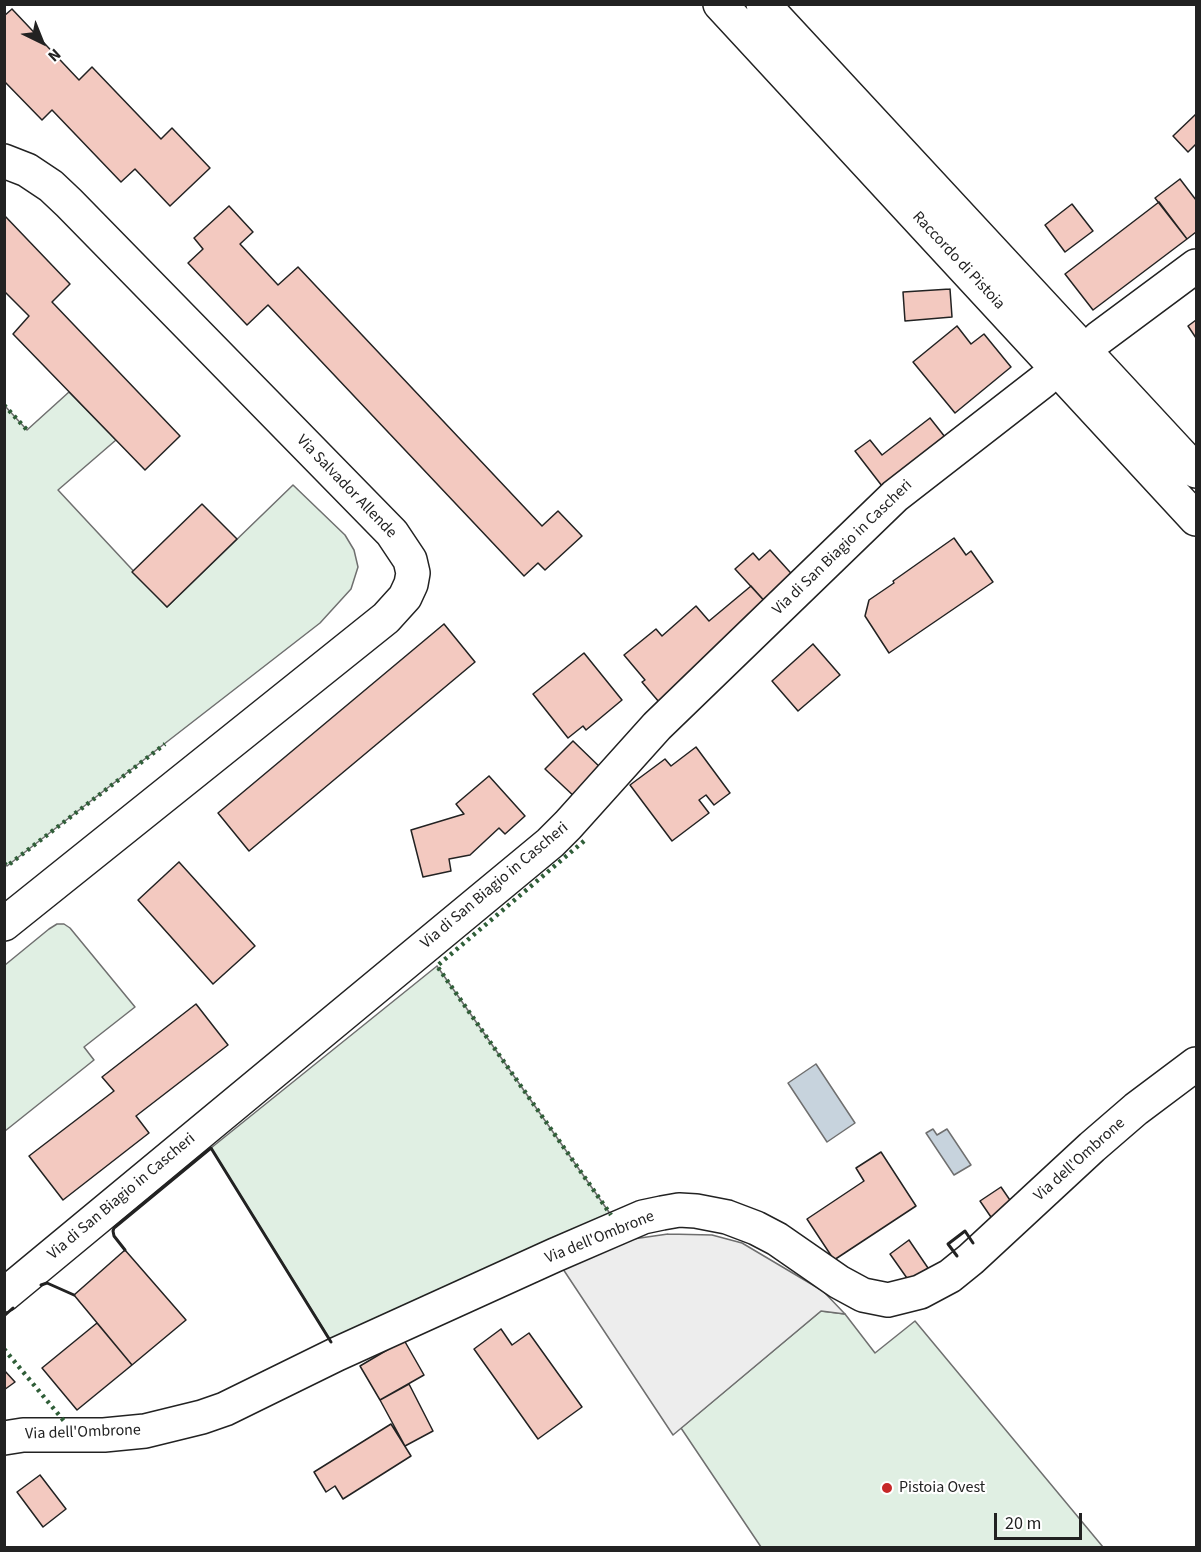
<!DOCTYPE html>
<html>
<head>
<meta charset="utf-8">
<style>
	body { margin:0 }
	#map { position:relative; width:1201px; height:1552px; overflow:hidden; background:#fff; font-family:"Source Sans 3",sans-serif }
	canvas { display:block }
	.frame { position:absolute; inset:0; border:6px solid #222; pointer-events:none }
	.north { position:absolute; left:12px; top:12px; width:60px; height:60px; -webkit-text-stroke:4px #fff; paint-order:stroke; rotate:137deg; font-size:16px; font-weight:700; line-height:24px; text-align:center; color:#222 }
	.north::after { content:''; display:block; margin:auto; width:21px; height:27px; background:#222; clip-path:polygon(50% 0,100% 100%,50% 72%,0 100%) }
	.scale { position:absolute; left:994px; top:1513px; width:88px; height:27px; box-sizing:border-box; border:3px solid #222; border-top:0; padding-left:8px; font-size:18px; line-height:21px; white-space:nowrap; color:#222; -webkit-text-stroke:4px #fff; paint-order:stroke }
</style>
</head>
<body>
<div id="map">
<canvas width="1201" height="1552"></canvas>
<div class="frame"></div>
<div class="north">N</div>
<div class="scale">20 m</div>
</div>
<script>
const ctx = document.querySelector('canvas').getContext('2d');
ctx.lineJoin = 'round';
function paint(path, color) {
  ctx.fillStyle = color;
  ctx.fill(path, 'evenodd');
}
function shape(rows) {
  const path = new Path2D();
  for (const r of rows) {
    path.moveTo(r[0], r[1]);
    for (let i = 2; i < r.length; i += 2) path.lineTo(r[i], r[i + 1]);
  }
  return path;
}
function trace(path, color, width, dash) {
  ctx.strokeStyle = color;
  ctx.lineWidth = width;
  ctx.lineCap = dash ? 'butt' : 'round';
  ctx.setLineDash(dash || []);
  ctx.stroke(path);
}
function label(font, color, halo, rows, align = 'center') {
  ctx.font = font + ' "Source Sans 3",sans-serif';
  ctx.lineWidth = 4.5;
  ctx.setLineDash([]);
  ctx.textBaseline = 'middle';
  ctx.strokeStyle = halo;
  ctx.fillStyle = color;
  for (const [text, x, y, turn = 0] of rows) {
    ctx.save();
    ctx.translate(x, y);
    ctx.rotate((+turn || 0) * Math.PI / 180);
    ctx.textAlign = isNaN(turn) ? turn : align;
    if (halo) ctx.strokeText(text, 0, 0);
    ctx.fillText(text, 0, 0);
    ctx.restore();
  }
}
const green = shape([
	[69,392,116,440,58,490,167,607,293,485,345,535,354,550,358,567,351,589,320,623,7,866,4,863,4,405,27,430,69,392],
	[57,924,64,924,70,928,135,1007,84,1047,94,1060,5,1131,5,965,49,929,57,924],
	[437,966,611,1215,332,1343,211,1148,437,966],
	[821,1311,845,1314,875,1353,915,1321,1103,1547,761,1547,681,1428,821,1311]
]);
const parking = shape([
	[668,1234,712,1235,742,1243,823,1291,845,1314,821,1311,673,1435,561,1266,633,1239,668,1234]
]);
const water = shape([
	[816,1064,855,1123,827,1142,788,1083,816,1064],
	[933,1129,937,1135,947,1129,971,1165,954,1175,926,1133,933,1129]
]);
const building = shape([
	[12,9,79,80,92,67,161,139,172,128,210,168,170,206,135,169,121,182,52,110,42,120,4,81,4,16,12,9],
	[1196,114,1196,144,1188,152,1173,136,1196,114],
	[1180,179,1196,200,1196,232,1187,239,1155,198,1180,179],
	[1159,202,1187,239,1093,310,1065,274,1159,202],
	[1072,204,1093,231,1065,252,1045,225,1072,204],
	[229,206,253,232,240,244,278,285,298,267,542,526,558,511,582,536,545,570,538,563,524,576,268,305,247,325,188,263,203,249,194,238,229,206],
	[4,215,70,284,52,302,180,436,145,470,13,334,29,316,4,291,4,215],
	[950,289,952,317,905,321,903,292,950,289],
	[1196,320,1196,338,1188,326,1196,320],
	[957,326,971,344,984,334,1011,367,955,413,913,362,957,326],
	[930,418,945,437,882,486,855,451,870,440,882,455,930,418],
	[202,504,237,539,167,607,132,572,202,504],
	[954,538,966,555,971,551,993,582,889,653,865,616,869,600,894,583,893,581,954,538],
	[770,550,798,581,769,606,735,569,753,553,759,560,770,550],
	[751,586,769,606,659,702,642,682,645,680,624,655,656,629,662,636,696,606,709,621,751,586],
	[444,624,475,662,249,851,218,813,444,624],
	[813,644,840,675,798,711,772,681,813,644],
	[584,653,622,700,586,730,583,726,568,738,533,694,584,653],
	[573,741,604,771,577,799,545,769,573,741],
	[696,747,730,793,714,805,706,795,699,800,709,813,672,841,630,785,665,759,671,766,696,747],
	[489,776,525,816,505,834,499,828,470,855,449,859,451,871,423,877,411,830,464,814,456,804,489,776],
	[179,862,255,946,213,984,138,900,179,862],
	[196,1004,228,1045,136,1116,149,1133,63,1200,29,1156,114,1091,102,1077,196,1004],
	[881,1152,916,1206,834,1260,807,1219,864,1181,856,1168,881,1152],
	[1001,1187,1014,1206,993,1220,980,1201,1001,1187],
	[909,1240,928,1268,909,1281,890,1254,909,1240],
	[125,1250,186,1320,132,1365,74,1295,125,1250],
	[97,1323,132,1365,77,1410,42,1368,97,1323],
	[501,1329,512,1345,529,1333,582,1407,538,1439,474,1349,501,1329],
	[404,1340,424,1375,380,1400,360,1366,404,1340],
	[4,1370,15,1382,4,1390,4,1370],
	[409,1384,433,1431,405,1446,380,1400,409,1384],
	[391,1424,411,1456,343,1499,335,1486,326,1492,314,1472,391,1424],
	[40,1475,66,1509,43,1527,17,1492,40,1475]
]);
const minor = shape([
	[4,161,27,170,51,186,69,203,392,533,410,560,413,573,411,584,405,597,386,618,4,924],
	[1099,338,1196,266],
	[4,1295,550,843,568,825,657,726,895,496,1043,381],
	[4,1438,23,1435,104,1435,145,1431,202,1417,225,1409,337,1354,555,1255,643,1217,662,1213,679,1210,696,1211,727,1217,756,1228,777,1239,839,1282,863,1295,888,1300,920,1292,950,1276,971,1259,1092,1147,1136,1109,1196,1064]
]);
const highway = shape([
	[720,4,1196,519],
	[763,4,1196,471]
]);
const hedge = shape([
	[4,405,27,430],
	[584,841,437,966,611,1215],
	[4,863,7,866,165,744],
	[4,1349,64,1421]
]);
const wall = shape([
	[125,1250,114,1236,113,1231,114,1228,211,1148,331,1342],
	[957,1256,948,1244,965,1231,973,1243],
	[41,1285,47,1283,74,1295],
	[4,1316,13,1308]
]);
const markers = [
	[887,1488,6,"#c62828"]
];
const streetNames = [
	["Raccordo di Pistoia",958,261,47],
	["Via Salvador Allende",346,487,46],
	["Via di San Biagio in Cascheri",843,548,-44],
	["Via di San Biagio in Cascheri",495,886,-40],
	["Via dell'Ombrone",1080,1160,-42],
	["Via di San Biagio in Cascheri",122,1197,-40],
	["Via dell'Ombrone",600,1238,-22],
	["Via dell'Ombrone",83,1433,-2]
];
const poiNames = [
	["Pistoia Ovest",899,1488]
];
paint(green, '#e0efe3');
trace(green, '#6f6f6f', 1.5);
paint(parking, '#ededed');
trace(parking, '#6f6f6f', 1.5);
paint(water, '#c7d3dd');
trace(water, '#6f6f6f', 1.5);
paint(building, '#f3c9c0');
trace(building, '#222', 1.5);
trace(minor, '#222', 36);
trace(highway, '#222', 36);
trace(minor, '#fff', 33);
trace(highway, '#fff', 33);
trace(hedge, '#2f5e38', 4.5, [3, 4.5]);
trace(wall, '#222', 3);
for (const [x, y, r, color] of markers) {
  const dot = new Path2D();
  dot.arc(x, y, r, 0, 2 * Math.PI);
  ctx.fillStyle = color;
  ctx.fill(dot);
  trace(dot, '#fff', 2);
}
label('16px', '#222', '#fff', streetNames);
label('16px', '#222', '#fff', poiNames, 'left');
</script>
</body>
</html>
